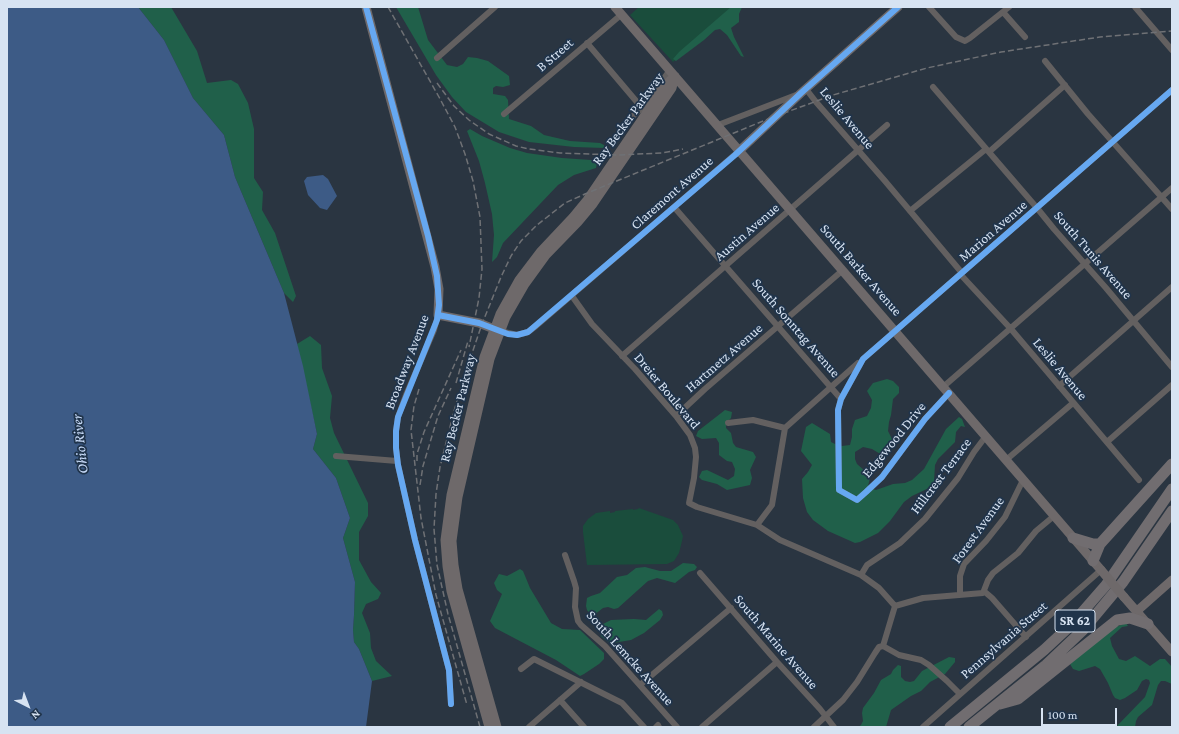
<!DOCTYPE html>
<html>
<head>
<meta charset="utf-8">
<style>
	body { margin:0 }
	#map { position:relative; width:1179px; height:734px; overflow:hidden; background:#2a3541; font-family:"Crimson Pro",serif }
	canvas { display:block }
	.frame { position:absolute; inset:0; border:8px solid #d7e3f2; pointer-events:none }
	.north { position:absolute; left:8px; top:686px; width:40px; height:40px; -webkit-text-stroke:3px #20344b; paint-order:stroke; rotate:138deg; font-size:11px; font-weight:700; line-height:16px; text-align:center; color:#d7e3f2 }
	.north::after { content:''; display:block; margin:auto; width:14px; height:18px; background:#d7e3f2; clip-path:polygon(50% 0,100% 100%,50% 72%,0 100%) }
	.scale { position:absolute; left:1041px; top:708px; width:76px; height:18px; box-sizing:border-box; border:2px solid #d7e3f2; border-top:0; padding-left:5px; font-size:12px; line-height:14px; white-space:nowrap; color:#d7e3f2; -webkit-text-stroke:3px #20344b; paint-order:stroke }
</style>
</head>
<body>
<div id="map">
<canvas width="1179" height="734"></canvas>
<div class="frame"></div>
<div class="north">N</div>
<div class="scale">100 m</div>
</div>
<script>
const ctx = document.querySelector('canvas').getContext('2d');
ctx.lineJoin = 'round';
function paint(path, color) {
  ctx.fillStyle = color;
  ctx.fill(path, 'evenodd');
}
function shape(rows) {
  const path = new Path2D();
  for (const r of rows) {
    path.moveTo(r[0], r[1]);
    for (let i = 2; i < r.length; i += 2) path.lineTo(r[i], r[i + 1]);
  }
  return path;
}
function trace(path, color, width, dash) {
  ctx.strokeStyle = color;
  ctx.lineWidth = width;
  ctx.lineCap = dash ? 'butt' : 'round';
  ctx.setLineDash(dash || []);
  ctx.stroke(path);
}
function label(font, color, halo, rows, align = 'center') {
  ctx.font = font + ' "Crimson Pro",serif';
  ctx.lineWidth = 3.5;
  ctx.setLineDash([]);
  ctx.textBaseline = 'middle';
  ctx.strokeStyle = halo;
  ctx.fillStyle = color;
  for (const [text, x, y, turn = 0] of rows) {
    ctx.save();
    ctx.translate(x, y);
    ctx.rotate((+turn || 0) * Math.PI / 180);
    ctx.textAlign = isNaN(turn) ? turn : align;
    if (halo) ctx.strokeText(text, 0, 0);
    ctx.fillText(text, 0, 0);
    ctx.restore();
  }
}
const green = shape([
	[639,7,735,7,673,62,630,15],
	[639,508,673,520,678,525,683,536,682,541,679,553,674,561,667,564,587,565,583,532,583,526,588,519,596,513,610,511,610,513,615,512,615,511,633,509,633,510,638,509]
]);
const forest = shape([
	[138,7,171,7,197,51,207,83,231,80,238,84,248,103,254,129,254,178,263,192,262,210,275,233,296,296,293,302,284,293,235,177,224,135,193,98,164,40],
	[396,7,418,7,428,40,447,65,457,67,463,64,468,57,477,58,488,61,509,76,510,85,503,87,496,86,493,88,493,94,505,96,508,100,509,119,531,126,544,135,570,141,600,143,604,145,605,148,574,147,529,142,499,132,466,112,452,97,436,75],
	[731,7,742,7,739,14,739,22,731,28,734,37,744,57,741,56,727,35,720,29,715,30,704,40,676,61,673,59,679,52],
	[470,129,482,136,510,148,527,153,562,158,591,160,597,163,596,168,574,175,558,185,503,243,497,257,492,262,494,235,492,214,485,183,479,161,467,131],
	[310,336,321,345,322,368,332,396,330,418,334,433,368,503,368,516,359,532,359,560,371,582,381,593,378,599,366,604,362,613,370,633,371,648,376,661,392,676,372,681,359,649,354,642,353,630,354,615,355,582,343,538,350,518,336,478,313,449,317,434,297,344],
	[887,379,893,381,899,387,899,393,893,399,891,415,889,422,888,431,892,439,893,445,890,452,882,455,872,449,863,447,855,452,855,459,857,464,866,472,870,478,868,486,870,488,876,490,893,484,905,483,912,480,924,469,946,429,959,417,962,419,965,427,961,426,956,432,955,442,938,459,935,465,934,481,931,487,912,496,904,502,890,521,878,533,860,542,855,543,828,531,813,520,807,512,803,498,802,479,808,472,812,465,801,451,806,427,812,423,830,434,831,442,835,444,842,446,850,445,852,437,852,429,855,420,867,416,871,408,872,400,867,391,873,383],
	[725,410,732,412,731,418,726,423,726,428,731,433,733,443,736,447,753,452,756,457,750,470,752,478,750,485,727,490,717,484,702,480,699,477,702,471,707,470,728,480,734,476,735,469,732,462,727,461,719,455,719,443,716,438,702,439,696,436,698,431],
	[683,563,694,564,697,567,695,570,689,572,675,583,657,578,648,581,618,608,614,609,608,607,603,608,594,615,591,615,587,610,586,606,587,598,591,596,600,593,617,577,627,575,636,568,645,567,660,571,671,571],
	[520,569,523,571,530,588,551,623,562,629,580,630,604,653,604,659,599,664,584,674,580,676,556,660,495,628,490,621,502,594,497,590,494,583,499,574,507,576],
	[659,609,662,611,663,615,660,620,644,633,631,640,613,643,607,641,601,636,599,629,601,625,611,620,634,619,646,620],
	[1126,623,1128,626,1122,627,1110,638,1112,646,1119,659,1126,661,1135,656,1150,666,1160,659,1165,659,1172,667,1172,684,1165,681,1161,681,1158,685,1152,705,1138,717,1136,721,1135,727,1116,727,1145,697,1150,683,1149,680,1146,679,1142,681,1137,690,1125,698,1120,700,1115,698,1113,695,1108,683,1100,669,1095,666,1079,671,1073,669,1070,664,1108,630],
	[949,657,955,658,955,662,945,674,930,682,921,691,911,696,891,710,886,727,858,727,861,725,863,721,862,713,863,708,874,693,881,680,891,674,893,670,898,665,901,666,901,677,905,681,910,682,914,681,922,671]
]);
const water = shape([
	[7,7,138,7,164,40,193,98,224,135,235,177,284,293,303,366,317,434,313,449,336,478,350,518,343,538,355,582,354,615,353,630,354,642,359,649,372,681,366,727,7,727],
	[323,175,328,179,337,196,327,210,320,208,308,195,304,181,307,177]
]);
const street = shape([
	[929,7,956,37,965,41,970,38,1009,7],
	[1135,7,1172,50],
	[1003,12,1025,37],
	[587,43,642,108],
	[437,58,495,7],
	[1045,61,1088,114,1172,209],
	[933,87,1037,208,1054,229,1106,288,1172,367],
	[806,89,816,102,885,181,962,273],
	[504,114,622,14],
	[634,115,642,108,670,70],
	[718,125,796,95],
	[989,152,1065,85],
	[674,207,841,399],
	[910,211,986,149],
	[961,275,1011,329,1139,480],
	[572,296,592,324,635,369,676,416,690,435,695,448,696,457,694,478,689,503,697,507,757,525,780,540,861,575,879,588,895,606],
	[438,315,434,330,406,395,398,417,396,431,396,448,398,465,415,540,449,670,451,704],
	[500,331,517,335,528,332,536,326,739,151],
	[622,356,887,125],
	[1059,386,1172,287],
	[943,387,1172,188],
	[949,393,925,419,882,477,866,492,857,500,839,490,838,410,841,399,863,359,1172,90],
	[676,416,705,389,843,270],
	[728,423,753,420,785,428],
	[1107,442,1172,385],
	[336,456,397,461],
	[1006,460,1073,403],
	[757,525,772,505,785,428,858,363],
	[565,555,574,581,576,588,575,607,578,621,581,625,605,646,677,727],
	[700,573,777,662,820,709,834,727],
	[861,575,867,565,900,543,925,519,958,478,974,452,986,436],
	[985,592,992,598,1026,637],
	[960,595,960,576,964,564,986,541,1005,517,1023,480],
	[883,646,899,655,921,660,929,665,947,681,960,694],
	[521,669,534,659,622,703,644,727],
	[640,685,731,608],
	[560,700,584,727],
	[529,727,581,682],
	[656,727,658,725,659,727],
	[702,727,777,662],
	[814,727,843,700,857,682,875,653,879,647,883,646,895,606,923,598,983,593,988,580,993,573,1018,553,1036,531,1054,516],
	[923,727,1101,570]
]);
const secondary = shape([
	[366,7,435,267,439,289,438,315,479,323,499,331],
	[615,7,1101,570],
	[739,151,801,93,898,7],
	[1124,597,1172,652],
	[1137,611,1172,580],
	[489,727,451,591,447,566,445,540,451,495,484,357,500,314,519,280,541,251,573,217,587,200,666,84,675,76],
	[497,727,458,589,454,565,452,541,458,497,490,359,506,317,525,284,546,255,578,222,593,204,672,88,675,76]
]);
const highway = shape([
	[1073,538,1093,544,1100,544],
	[1093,561,1100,544,1172,464],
	[1000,704,1018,699,1117,620,1130,618,1148,624],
	[950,727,1044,650,1072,624,1106,585,1172,489],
	[969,727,1046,665,1083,630,1123,582,1172,511]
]);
const rail = shape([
	[388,7,439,97,455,127,465,154,473,181,480,217,482,269,479,298,469,347],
	[437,83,454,106,469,120,489,134,516,146,529,149,560,153,617,155,662,153,683,149],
	[456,383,468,341],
	[419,389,414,406,411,430,421,518,436,595,467,705],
	[417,461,417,454,424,432,461,350],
	[420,485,423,466,438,416,451,388],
	[480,727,448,614,437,565,434,529,436,494,440,467,454,411,467,368,482,324,501,277,511,256,521,241,537,225,565,203,585,194,768,119,833,95,927,68,1001,52,1100,37,1172,31]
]);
const secondaryBridge = shape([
	[1101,570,1124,597]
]);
const cycleway = shape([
	[366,7,428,236,437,276,439,305,437,320,398,417,396,431,396,448,398,465,415,540,449,670,451,704],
	[438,315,479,323,508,334,517,335,528,332,735,155,801,93,898,7],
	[949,393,925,419,882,477,866,492,857,500,839,490,838,410,841,399,863,359,1172,90]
]);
const shields = [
	[1075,621,40]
];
const shieldNames = [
	["SR 62",1075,621]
];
const streetNames = [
	["B Street",555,55,-41],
	["Leslie Avenue",847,118,50],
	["Ray Becker Parkway",628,119,-54],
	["Claremont Avenue",672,193,-41],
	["Marion Avenue",993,231,-41],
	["Austin Avenue",747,232,-41],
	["South Tunis Avenue",1093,255,49],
	["South Barker Avenue",861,270,49],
	["South Sonntag Avenue",796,328,49],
	["Hartmetz Avenue",724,358,-41],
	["Broadway Avenue",407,362,-69],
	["Leslie Avenue",1060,369,50],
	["Dreier Boulevard",667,391,50],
	["Ray Becker Parkway",458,408,-76],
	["Edgewood Drive",894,440,-51],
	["Hillcrest Terrace",941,476,-53],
	["Forest Avenue",978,530,-54],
	["Pennsylvania Street",1004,640,-41],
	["South Marine Avenue",776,642,49],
	["South Lemcke Avenue",630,658,48]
];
const waterNames = [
	["Ohio River",80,444,-96]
];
paint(green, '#1a4d3c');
paint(forest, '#20604a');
paint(water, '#3d5b86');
trace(street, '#636060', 6);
trace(secondary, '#6e696a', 9);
trace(highway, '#716d70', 11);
trace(rail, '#6f7175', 1.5, [6, 3]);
trace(secondaryBridge, '#6e696a', 9);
trace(cycleway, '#66a8f1', 6);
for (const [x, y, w] of shields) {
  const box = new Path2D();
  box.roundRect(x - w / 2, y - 11, w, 22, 3);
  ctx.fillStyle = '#20344b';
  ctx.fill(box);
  trace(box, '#d7e3f2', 1);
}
label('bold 13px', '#d7e3f2', null, shieldNames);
label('14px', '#d7e3f2', '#20344b', streetNames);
label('italic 15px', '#c8dbf9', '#20344b', waterNames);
</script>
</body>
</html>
